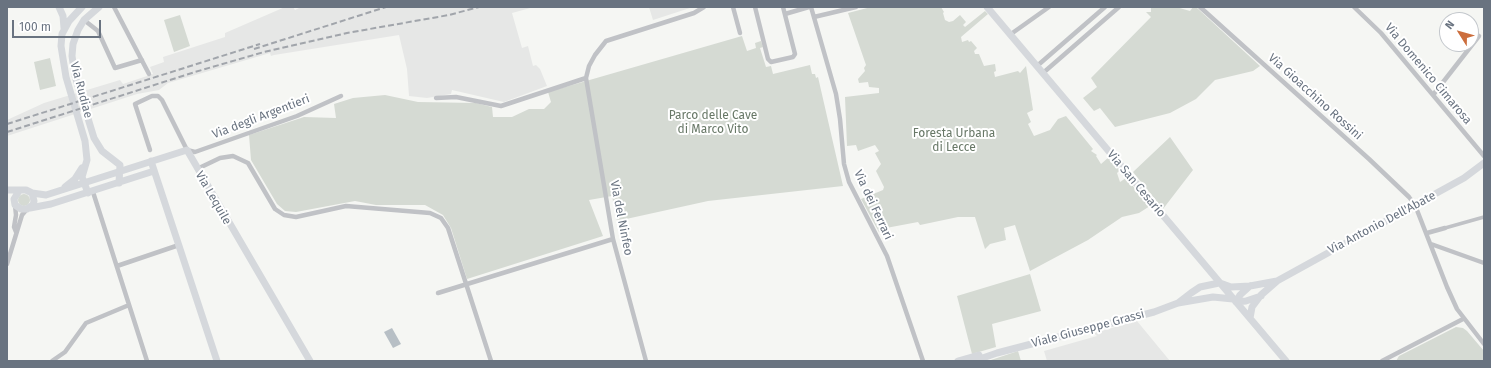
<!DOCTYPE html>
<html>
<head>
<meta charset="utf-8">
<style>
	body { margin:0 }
	#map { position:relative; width:1491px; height:368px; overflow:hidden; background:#f5f6f3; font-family:"Fira Sans",sans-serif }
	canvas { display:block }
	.frame { position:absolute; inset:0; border:8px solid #697380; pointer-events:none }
	.north { position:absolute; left:1439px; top:12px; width:40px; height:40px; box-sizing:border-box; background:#fff; border:1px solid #c3c7cc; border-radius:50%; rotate:307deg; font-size:11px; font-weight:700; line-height:16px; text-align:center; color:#697380 }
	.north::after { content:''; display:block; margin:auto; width:14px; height:18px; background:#cc6e3d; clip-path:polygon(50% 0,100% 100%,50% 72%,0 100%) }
	.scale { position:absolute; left:12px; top:20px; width:89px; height:18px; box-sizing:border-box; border:2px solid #697380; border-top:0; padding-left:5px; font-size:12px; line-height:14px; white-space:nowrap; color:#697380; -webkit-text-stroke:3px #fff; paint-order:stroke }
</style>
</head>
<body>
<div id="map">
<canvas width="1491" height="368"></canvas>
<div class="frame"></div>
<div class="north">N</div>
<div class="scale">100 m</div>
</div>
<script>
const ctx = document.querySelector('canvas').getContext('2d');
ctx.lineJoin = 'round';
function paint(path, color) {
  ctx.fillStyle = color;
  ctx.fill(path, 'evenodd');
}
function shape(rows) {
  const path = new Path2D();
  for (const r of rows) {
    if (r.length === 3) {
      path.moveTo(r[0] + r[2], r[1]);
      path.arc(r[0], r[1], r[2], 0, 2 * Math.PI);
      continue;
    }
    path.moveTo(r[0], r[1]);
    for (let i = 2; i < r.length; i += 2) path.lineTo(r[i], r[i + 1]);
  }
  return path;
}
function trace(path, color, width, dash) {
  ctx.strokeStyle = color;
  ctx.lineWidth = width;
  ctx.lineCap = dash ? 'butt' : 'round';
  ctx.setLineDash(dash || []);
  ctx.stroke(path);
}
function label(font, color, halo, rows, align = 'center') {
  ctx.font = font + ' "Fira Sans",sans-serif';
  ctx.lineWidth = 4;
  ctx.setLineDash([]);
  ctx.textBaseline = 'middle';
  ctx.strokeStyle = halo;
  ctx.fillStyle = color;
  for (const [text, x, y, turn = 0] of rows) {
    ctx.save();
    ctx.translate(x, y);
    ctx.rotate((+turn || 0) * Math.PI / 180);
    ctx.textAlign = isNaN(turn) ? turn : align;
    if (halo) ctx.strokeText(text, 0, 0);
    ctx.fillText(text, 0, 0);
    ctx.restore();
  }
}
const built = shape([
	[285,7,293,7,295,10,301,7,534,7,512,13,522,48,528,46,533,66,536,65,540,69,547,86,504,102,452,90,451,94,427,98,409,96,407,69,399,35,274,55,271,56,270,53,168,83,159,90,137,94,7,136,7,120,44,103,120,80,123,84,153,74,150,67,164,62,163,57,225,37,225,33],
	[649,7,693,7,653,20],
	[1137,321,1170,361,1047,361,1044,351,1097,336,1094,333]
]);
const green = shape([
	[871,7,941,7,944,12,943,13,945,20,949,22,953,21,960,15,966,22,963,25,965,27,985,11,988,14,961,37,962,42,968,40,969,42,971,41,977,48,974,51,975,54,979,54,984,66,995,64,996,71,994,72,995,77,1018,71,1020,73,1026,66,1033,110,1027,113,1031,122,1028,124,1034,136,1050,130,1058,119,1066,116,1093,149,1091,151,1097,155,1096,156,1101,164,1109,157,1120,170,1117,173,1120,182,1126,178,1150,206,1139,213,1122,217,1088,240,1030,271,1015,225,1004,228,1006,240,990,244,985,249,975,217,958,217,920,225,918,222,886,228,879,232,861,199,883,190,884,187,876,171,881,164,875,153,879,151,875,145,858,151,856,145,847,146,845,97,879,93,879,88,869,87,868,82,859,83,858,79,865,71,864,68,866,65,848,13],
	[1151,7,1176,7,1190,11,1193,7,1196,7,1260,66,1253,71,1215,80,1196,99,1170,113,1115,127,1100,108,1094,111,1083,98,1097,87,1091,78,1151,17,1146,12,1151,12],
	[180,15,190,46,174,52,164,20],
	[742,36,747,51,756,48,755,43,761,41,763,47,760,48,766,67,771,66,773,74,810,65,812,74,815,74,816,78,818,77,843,186,708,201,617,221,612,196,589,200,603,236,467,279,451,228,443,215,425,205,376,205,355,201,296,212,285,211,277,204,251,160,249,135,304,117,336,118,334,104,353,98,385,95,418,102,476,103,492,107,493,117,512,117,529,109,544,109,551,102,548,92],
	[50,58,56,86,40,90,34,62],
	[1170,137,1193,170,1163,209,1133,172],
	[24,200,6],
	[1030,274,1041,311,992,324,996,347,972,354,957,296],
	[1456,327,1463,328,1467,331,1484,351,1484,361,1396,361,1399,356],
	[1018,351,1021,361,988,361]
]);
const water = shape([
	[392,328,401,344,393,348,384,332]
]);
const pedestrian = shape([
	[1445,228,1484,217]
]);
const minor = shape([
	[114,7,149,74],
	[733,7,740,33],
	[755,7,768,59,771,62,793,57,795,54,783,7],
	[811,7,836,94,840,119,844,164,849,182,887,256,923,361],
	[1200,7,1369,159,1409,197,1415,205,1447,287,1457,309,1484,344],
	[1354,7,1381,33,1484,156],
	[785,14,809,7],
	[814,17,856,7],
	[84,20,98,31,115,68,142,60],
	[1011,34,1049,7],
	[1037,66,1105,7],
	[1043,73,1119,7],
	[1433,95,1479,36],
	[436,98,456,97,501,106,586,78],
	[150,150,135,104,152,96,158,96,162,100,187,150,195,152,297,116,341,96],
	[197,169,220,158,233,156,248,163,275,209,284,215,296,217,346,206,430,213,441,218,448,228,491,361],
	[93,192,147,361],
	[15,205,16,215,14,227,16,232],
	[1427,233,1445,228],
	[1431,244,1484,263],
	[7,264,22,215,27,209],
	[117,266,179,245],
	[438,293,613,239],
	[52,361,65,352,86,323,129,305],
	[646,361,613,239,586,78,589,66,595,55,606,41,694,13,704,7],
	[1382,361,1463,319]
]);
const secondary = shape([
	[59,7,63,16,64,28],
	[82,7,69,21,62,34,61,46,66,77,85,141,87,160,82,177,88,193],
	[99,7,84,20,78,30,73,44,72,56,75,76,94,138,102,151,120,165,119,183],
	[987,7,1286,361],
	[151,161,217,361],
	[65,187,75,179,82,168],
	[7,190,26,190,32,193,34,201,33,205,27,209,21,209,15,205,14,199,19,191],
	[32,193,46,195,187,150,310,361],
	[30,208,51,204,154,171],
	[1220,283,1231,287,1250,286,1277,281],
	[1236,302,1246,301,1261,296],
	[1236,302,1240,295,1250,286],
	[1178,303,1191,293,1200,287,1219,283],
	[1250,318,1252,307,1261,295,1277,281,1464,178,1484,163],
	[958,361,979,355],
	[974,361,997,353,1154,312,1178,303,1213,297,1233,299]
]);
const rail = shape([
	[254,49,386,7],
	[7,124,260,44],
	[7,132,195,72,264,52,347,33,449,15,479,7]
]);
const streetNames = [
	["Via Domenico Cimarosa",1428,74,50],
	["Via Rudiae",81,90,75],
	["Via Gioacchino Rossini",1315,97,42],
	["Via degli Argentieri",261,117,-21],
	["Via San Cesario",1136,184,50],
	["Via Lequile",213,198,60],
	["Via dei Ferrari",873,205,65],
	["Via del Ninfeo",621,218,79],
	["Via Antonio Dell'Abate",1382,223,-28],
	["Viale Giuseppe Grassi",1088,329,-15]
];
const parkNames = [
	["Parco delle Cave",713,116],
	["di Marco Vito",713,130],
	["Foresta Urbana",954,134],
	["di Lecce",954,148]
];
paint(built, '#e6e7e6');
paint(green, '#d5dad3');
paint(water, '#b7bfc5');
trace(pedestrian, '#c0c2c6', 3.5);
trace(minor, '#c0c2c6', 4.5);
trace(secondary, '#d5d8dc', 7);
trace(rail, '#a1a5ab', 2, [6, 3]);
label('12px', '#697380', '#fff', streetNames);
label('12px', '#687867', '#fff', parkNames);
</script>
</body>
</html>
